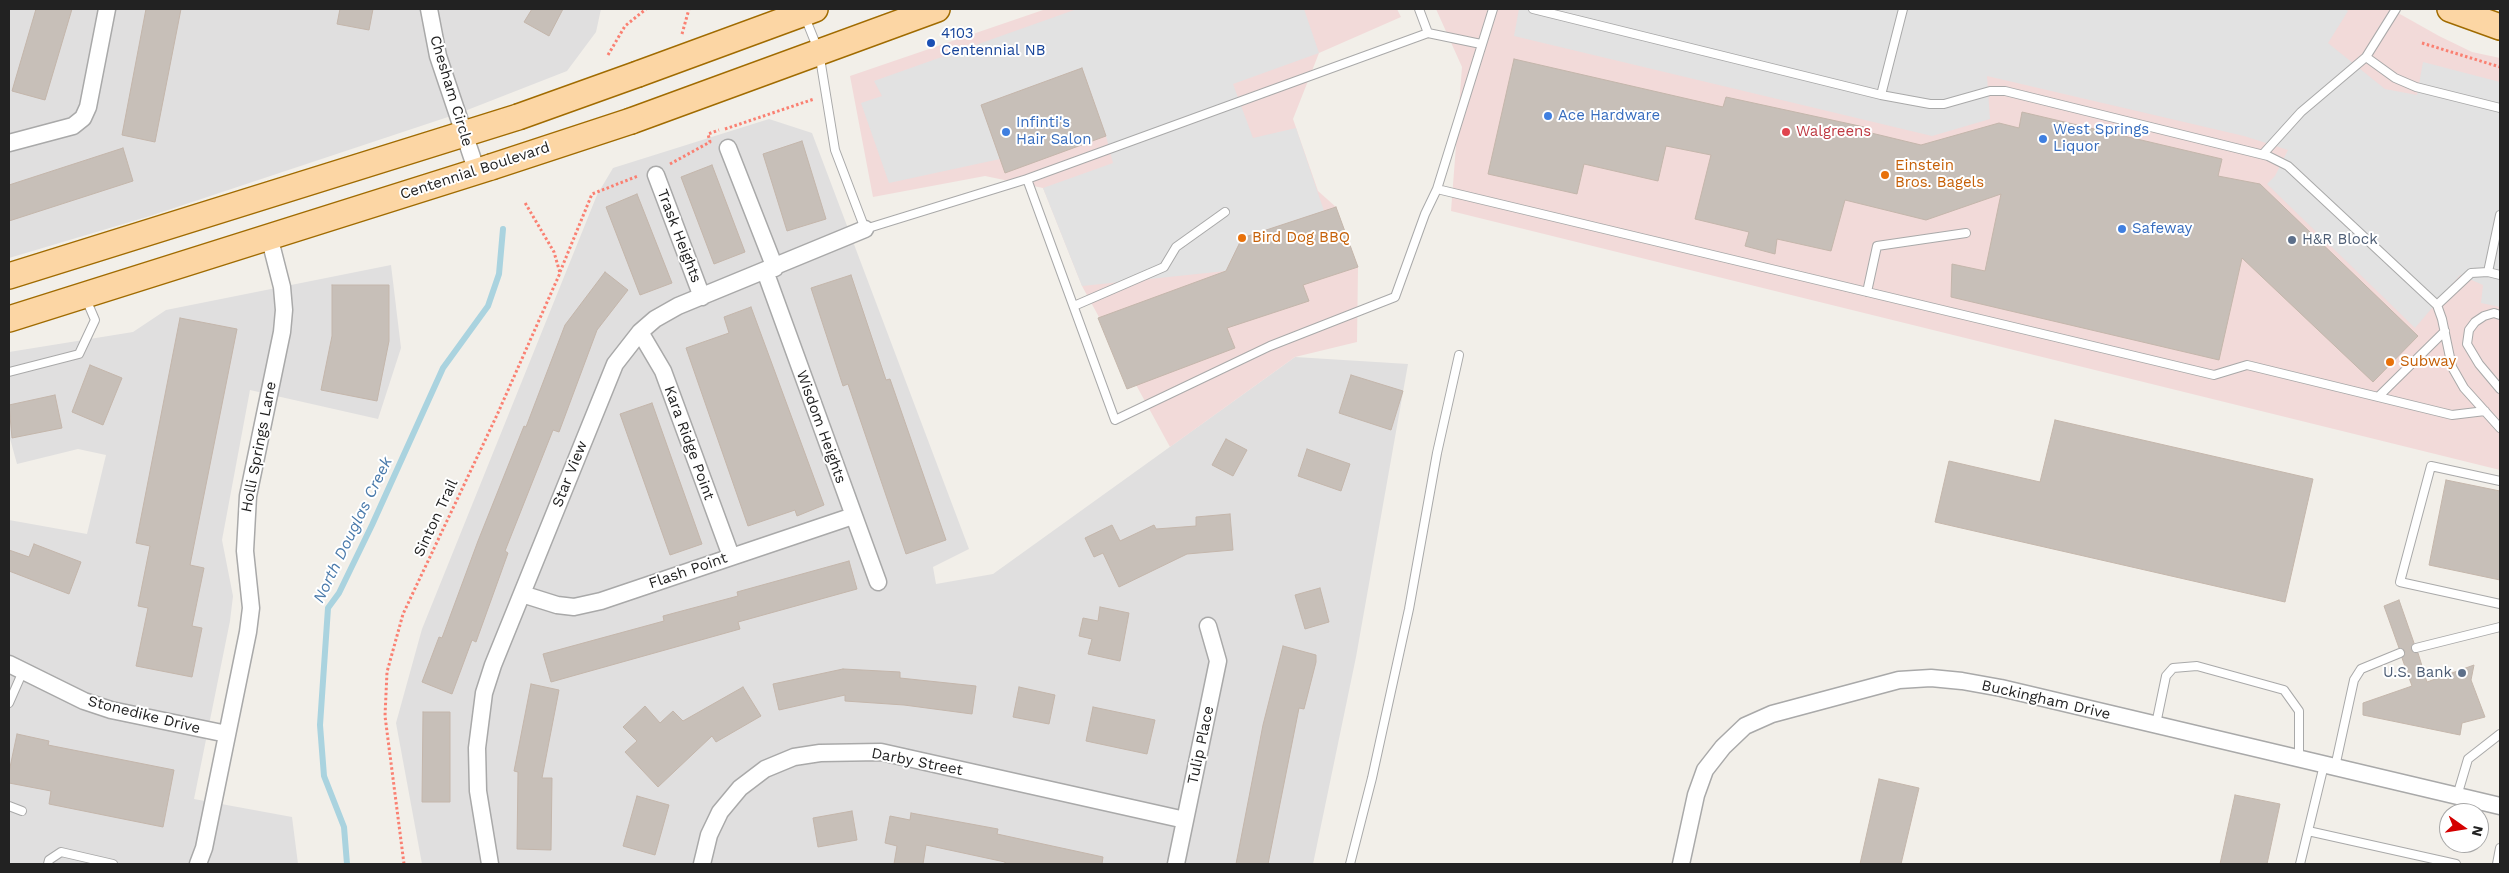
<!DOCTYPE html>
<html>
<head>
<meta charset="utf-8">
<style>
	body { margin:0 }
	#map { position:relative; width:2509px; height:873px; overflow:hidden; background:#f2efe9; font-family:"Work Sans",sans-serif }
	canvas { display:block }
	.frame { position:absolute; inset:0; border:10px solid #222; pointer-events:none }
	.north { position:absolute; left:2439px; top:803px; width:50px; height:50px; box-sizing:border-box; background:#fff; border:1px solid #a7a7a7; border-radius:50%; rotate:103deg; font-size:14px; font-weight:700; line-height:20px; text-align:center; color:#222 }
	.north::after { content:''; display:block; margin:auto; width:18px; height:22px; background:#d40000; clip-path:polygon(50% 0,100% 100%,50% 72%,0 100%) }
</style>
</head>
<body>
<div id="map">
<canvas width="2509" height="873"></canvas>
<div class="frame"></div>
<div class="north">N</div>
</div>
<script>
const ctx = document.querySelector('canvas').getContext('2d');
ctx.lineJoin = 'round';
function paint(path, color) {
  ctx.fillStyle = color;
  ctx.fill(path, 'evenodd');
}
function shape(rows) {
  const path = new Path2D();
  for (const r of rows) {
    path.moveTo(r[0], r[1]);
    for (let i = 2; i < r.length; i += 2) path.lineTo(r[i], r[i + 1]);
  }
  return path;
}
function trace(path, color, width, dash) {
  ctx.strokeStyle = color;
  ctx.lineWidth = width;
  ctx.lineCap = dash ? 'butt' : 'round';
  ctx.setLineDash(dash || []);
  ctx.stroke(path);
}
function label(font, color, halo, rows, align = 'center') {
  ctx.font = font + ' "Work Sans",sans-serif';
  ctx.lineWidth = 4;
  ctx.setLineDash([]);
  ctx.textBaseline = 'middle';
  ctx.strokeStyle = halo;
  ctx.fillStyle = color;
  for (const [text, x, y, turn = 0] of rows) {
    ctx.save();
    ctx.translate(x, y);
    ctx.rotate((+turn || 0) * Math.PI / 180);
    ctx.textAlign = isNaN(turn) ? turn : align;
    if (halo) ctx.strokeText(text, 0, 0);
    ctx.fillText(text, 0, 0);
    ctx.restore();
  }
}
const residential = shape([
	[9,9,601,9,596,32,567,71,457,114,150,216,9,258],
	[769,119,812,133,969,549,933,567,936,584,993,574,1295,357,1408,364,1356,657,1313,864,422,864,396,723,422,629,597,195,613,168],
	[391,265,401,348,378,419,250,390,222,540,233,596,230,621,194,799,292,817,298,864,9,864,9,520,87,534,106,455,78,449,17,464,9,435,9,352,133,332,166,310]
]);
const commercial = shape([
	[1046,9,1397,9,1401,17,1319,53,1293,119,1318,191,1336,207,1358,267,1357,342,1295,357,1170,447,1082,286,1043,188,985,176,873,197,850,76],
	[1436,9,2391,9,2439,36,2472,52,2500,58,2500,470,1451,211,1462,67]
]);
const parking = shape([
	[1077,9,1304,9,1319,53,1233,84,1253,138,1296,128,1324,211,1242,238,1226,271,1082,286,1043,188,1113,163,1106,136,1082,68,981,105,1000,159,889,183,861,103,882,96,874,81],
	[1519,9,2345,9,2348,11,2328,43,2385,89,2417,95,2423,62,2500,82,2500,307,2481,303,2483,285,2460,275,2415,328,2267,184,2275,176,2288,150,2244,136,1987,76,1990,119,1932,136,1514,36]
]);
const stream = shape([
	[347,864,344,827,324,776,320,725,328,608,339,593,372,525,443,368,488,306,499,274,503,229]
]);
const building = shape([
	[36,9,72,9,45,100,12,91,36,9],
	[146,9,181,9,155,142,122,135,146,9],
	[340,9,373,9,369,30,337,24,340,9],
	[532,9,563,9,549,36,524,22,532,9],
	[1514,59,1723,107,1726,97,1864,127,1863,131,1921,145,1999,123,2019,128,2022,112,2222,159,2218,176,2260,184,2418,336,2373,382,2242,258,2219,360,1951,297,1952,264,1985,271,2001,194,1926,220,1845,200,1831,251,1777,239,1775,254,1745,246,1749,232,1695,219,1711,155,1666,146,1658,181,1584,164,1577,194,1488,174,1514,59],
	[1082,68,1106,136,1005,173,981,105,1082,68],
	[802,141,826,219,787,231,763,154,802,141],
	[123,148,133,181,9,221,9,185,123,148],
	[712,165,745,252,714,264,681,177,712,165],
	[637,194,672,283,640,295,606,207,637,194],
	[1336,207,1358,267,1303,285,1309,301,1227,328,1235,348,1127,389,1098,318,1226,271,1242,238,1336,207],
	[605,272,628,290,597,330,559,432,553,430,505,551,508,553,476,642,472,640,452,694,422,682,439,637,442,638,478,541,524,426,526,427,565,325,605,272],
	[851,275,886,380,890,379,946,540,906,554,848,384,843,386,811,288,851,275],
	[332,285,389,285,389,341,377,401,321,390,332,336,332,285],
	[751,307,824,505,797,516,795,510,748,526,686,348,729,333,724,317,751,307],
	[180,318,237,329,190,565,204,568,192,626,202,628,192,677,136,666,148,608,138,606,150,546,136,543,180,318],
	[90,365,122,378,103,425,72,412,90,365],
	[1351,375,1403,391,1391,430,1339,413,1351,375],
	[55,395,62,428,12,438,9,405,55,395],
	[652,403,702,544,670,555,620,414,652,403],
	[2055,420,2313,479,2285,602,1935,522,1949,461,2040,482,2055,420],
	[1226,439,1247,450,1233,476,1212,465,1226,439],
	[1307,449,1350,464,1341,491,1298,476,1307,449],
	[2446,480,2500,491,2500,580,2429,565,2446,480],
	[1230,514,1233,550,1187,554,1119,587,1103,553,1094,557,1085,538,1112,525,1120,541,1154,525,1156,529,1196,526,1196,517,1230,514],
	[34,544,81,562,69,594,9,571,9,550,29,557,34,544],
	[849,561,857,589,738,622,740,629,551,682,543,654,664,621,663,616,738,596,737,592,849,561],
	[1320,588,1329,622,1305,629,1295,595,1320,588],
	[2399,600,2414,643,2411,650,2418,653,2427,682,2474,665,2471,680,2485,717,2462,723,2460,735,2363,715,2363,703,2412,686,2402,658,2405,651,2399,648,2384,606,2399,600],
	[1100,607,1129,613,1120,661,1088,654,1092,639,1079,636,1083,618,1098,621,1100,607],
	[1283,646,1316,655,1316,662,1304,709,1299,708,1268,864,1236,864,1263,725,1283,646],
	[843,669,900,672,900,678,976,686,972,714,904,705,845,701,845,695,779,710,773,684,843,669],
	[531,684,559,690,542,778,552,778,551,850,517,849,518,772,514,771,531,684],
	[743,687,761,716,716,742,712,736,658,787,625,752,637,741,623,727,645,706,660,723,673,711,683,721,743,687],
	[1019,687,1055,695,1049,724,1013,717,1019,687],
	[1093,707,1155,720,1147,754,1086,741,1093,707],
	[423,712,450,712,450,802,422,802,423,712],
	[17,734,49,741,48,745,174,770,163,827,49,804,51,791,9,783,9,772,17,734],
	[1879,779,1919,788,1901,864,1860,864,1879,779],
	[2235,795,2280,804,2267,864,2220,864,2235,795],
	[637,796,669,805,655,855,623,846,637,796],
	[852,811,857,840,818,847,813,818,852,811],
	[911,813,998,829,997,834,1103,857,1102,864,1005,864,1005,862,926,845,923,864,894,864,897,846,885,843,890,816,910,820,911,813]
]);
const path = shape([
	[682,34,689,9],
	[2422,43,2500,67],
	[608,55,625,26,646,9],
	[725,129,814,99],
	[670,164,710,142,708,134,719,130],
	[560,272,592,194,638,176],
	[404,864,385,716,387,672,403,614,497,415,560,273,554,252,524,201]
]);
const service = shape([
	[1419,9,1428,33],
	[1533,9,1881,95,1930,104,1944,104,1990,91,2005,91,2268,156,2288,166,2437,305,2442,319,2452,367,2464,388,2500,428],
	[805,17,819,52,835,150,865,229,1027,179,1428,33,1481,44],
	[2366,57,2395,78,2416,87,2500,108],
	[1881,95,1903,9],
	[2263,154,2301,112,2366,57,2396,9],
	[1027,179,1115,420,1270,346,1395,297,1425,214,1437,189,1493,9],
	[1437,189,2214,375,2247,365,2452,415,2485,411],
	[2488,272,2500,215],
	[1867,292,1877,246,1966,233],
	[2437,305,2471,273,2488,272,2500,275],
	[1074,306,1164,267,1176,247,1225,212],
	[2500,315,2494,313,2484,316,2475,322,2469,330,2467,344,2479,364,2500,389],
	[9,372,79,354,95,320,86,299],
	[2378,397,2445,331],
	[2500,481,2431,466,2400,582,2500,604],
	[2416,648,2500,627],
	[9,703,23,671],
	[2156,724,2166,676,2173,668,2197,666,2284,690,2299,711,2299,759],
	[2335,767,2354,680,2361,669,2400,653],
	[2457,796,2468,759,2500,734],
	[9,806,22,811],
	[2308,831,2456,864],
	[48,864,49,860,61,852,113,864],
	[1350,864,1372,778,1409,609,1437,453,1459,355],
	[2300,864,2324,765],
	[2497,864,2500,848]
]);
const minor = shape([
	[429,9,438,56,477,172],
	[9,143,73,126,83,118,88,107,107,9],
	[728,148,775,268],
	[656,175,702,297],
	[765,271,878,582],
	[640,332,663,371,731,556],
	[522,594,557,605,574,607,601,601,853,516],
	[9,664,84,701,111,710,227,734],
	[198,864,204,848,248,632,251,608,245,551,248,496,282,332,284,310,282,287,269,236],
	[490,864,478,791,477,748,484,693,493,665,615,364,640,332,655,319,678,306,865,229],
	[702,864,709,835,720,812,740,788,765,769,794,757,820,753,881,752,1185,820],
	[1176,864,1218,661,1208,626],
	[1681,864,1696,795,1705,770,1723,747,1745,726,1772,714,1899,680,1931,678,1962,681,2001,688,2500,806]
]);
const primary = shape([
	[2450,9,2500,27],
	[638,74,815,9],
	[631,121,937,9],
	[9,276,518,117],
	[9,319,491,167]
]);
const primaryBridge = shape([
	[518,117,638,74],
	[491,167,631,121]
]);
const markers = [
	[931,43,5,"#1a4fb4"],
	[1548,116,5,"#3f7fe0"],
	[1006,132,5,"#3f7fe0"],
	[1786,132,5,"#e0444e"],
	[2043,139,5,"#3f7fe0"],
	[1885,175,5,"#e8710a"],
	[2122,229,5,"#3f7fe0"],
	[1242,238,5,"#e8710a"],
	[2292,240,5,"#5c6f8a"],
	[2390,362,5,"#e8710a"],
	[2462,673,5,"#5c6f8a"]
];
const transitNames = [
	["4103",941,34],
	["Centennial NB",941,51]
];
const streetNames = [
	["Chesham Circle",451,91,73],
	["Centennial Boulevard",475,171,-18],
	["Trask Heights",679,236,69],
	["Wisdom Heights",821,427,70],
	["Kara Ridge Point",689,443,70],
	["Holli Springs Lane",259,447,-79],
	["Star View",570,474,-68],
	["Sinton Trail",436,518,-65],
	["Flash Point",688,571,-19],
	["Buckingham Drive",2046,700,13],
	["Stonedike Drive",144,715,14],
	["Tulip Place",1201,745,-78],
	["Darby Street",917,762,11]
];
const shopNames = [
	["Ace Hardware",1558,116],
	["Infinti's",1016,123],
	["Hair Salon",1016,140],
	["West Springs",2053,130],
	["Liquor",2053,147],
	["Safeway",2132,229]
];
const healthNames = [
	["Walgreens",1796,132]
];
const foodNames = [
	["Einstein",1895,166],
	["Bros. Bagels",1895,183],
	["Bird Dog BBQ",1252,238],
	["Subway",2400,362]
];
const serviceNames = [
	["H&R Block",2302,240],
	["U.S. Bank",2452,673,"right"]
];
const waterNames = [
	["North Douglas Creek",353,530,-64]
];
paint(residential, '#e0dfdf');
paint(commercial, '#f2dad9');
paint(parking, '#e2e2e2');
trace(stream, '#aad3df', 6);
paint(building, '#c7bfb8');
trace(building, '#c4b6ab', 1);
trace(service, '#a9a9a9', 10);
trace(minor, '#a9a9a9', 19);
trace(primary, '#a06b00', 28);
trace(path, '#fa8072', 3, [2.5, 2.5]);
trace(service, '#fff', 8);
trace(minor, '#fff', 16);
trace(primary, '#fcd6a4', 25);
trace(primaryBridge, '#a06b00', 28, []);
trace(primaryBridge, '#fcd6a4', 25);
for (const [x, y, r, color] of markers) {
  const dot = new Path2D();
  dot.arc(x, y, r, 0, 2 * Math.PI);
  ctx.fillStyle = color;
  ctx.fill(dot);
  trace(dot, '#fff', 2);
}
label('15px', '#164399', '#fff', transitNames, 'left');
label('15px', '#222', '#fff', streetNames);
label('15px', '#366cbe', '#fff', shopNames, 'left');
label('15px', '#be3a42', '#fff', healthNames, 'left');
label('15px', '#c56008', '#fff', foodNames, 'left');
label('15px', '#4e5e75', '#fff', serviceNames, 'left');
label('italic 16px', '#4a7aab', '#fff', waterNames);
</script>
</body>
</html>
